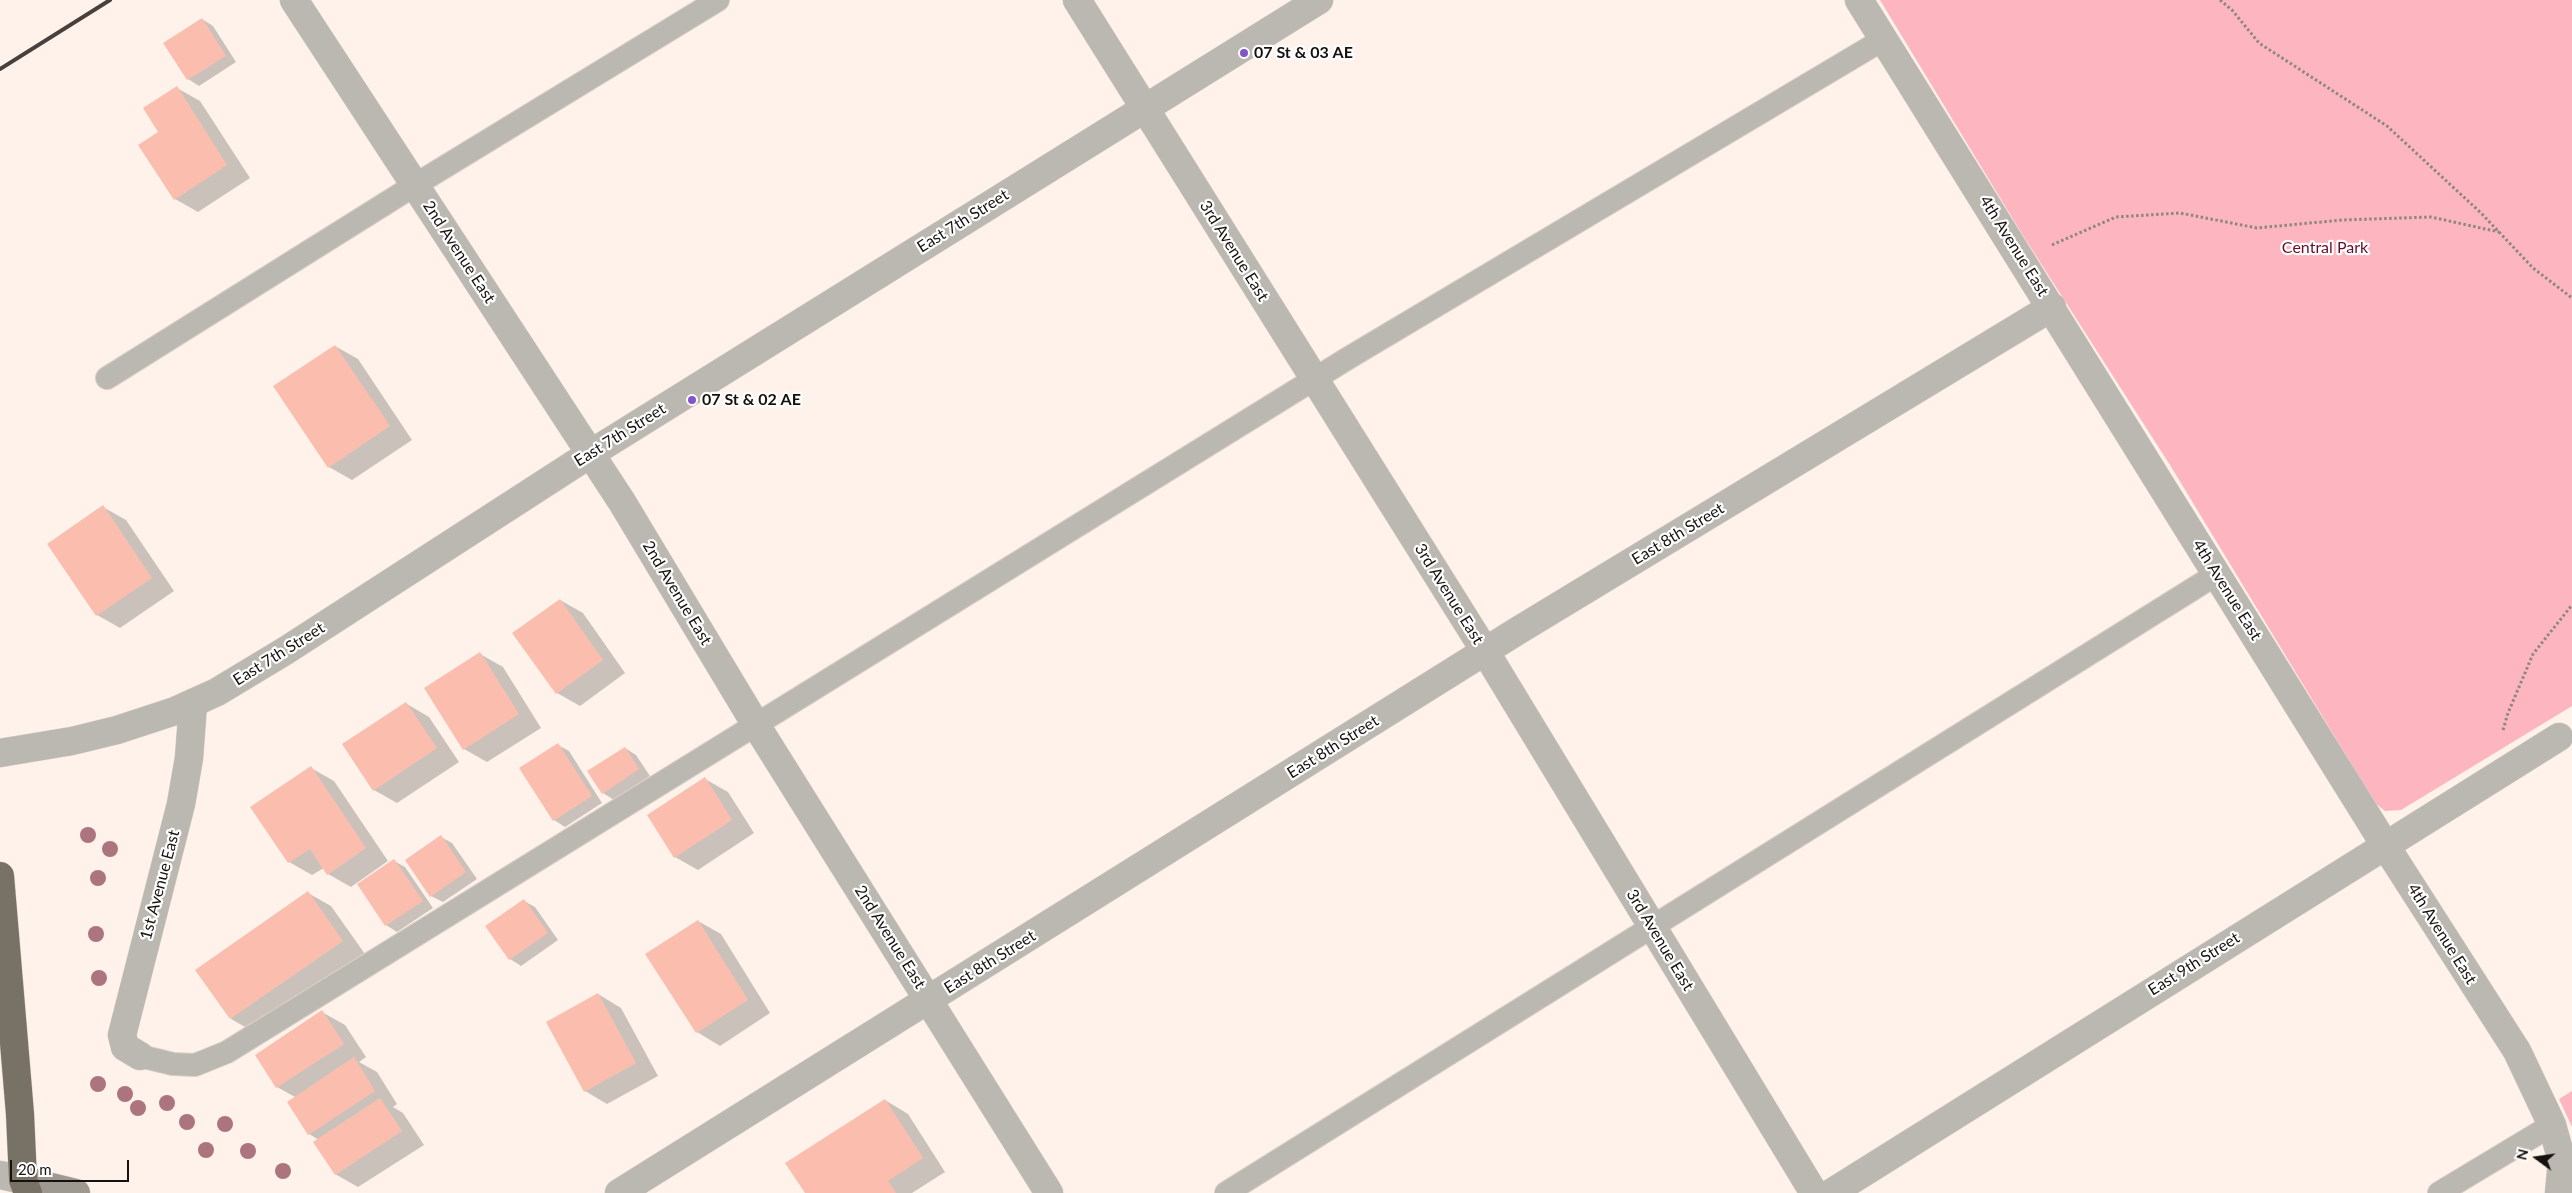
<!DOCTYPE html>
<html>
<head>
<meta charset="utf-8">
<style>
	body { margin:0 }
	#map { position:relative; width:2572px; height:1193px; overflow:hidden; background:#fef2ea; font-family:Lato,sans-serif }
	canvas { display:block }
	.north { position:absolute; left:2512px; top:1133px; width:50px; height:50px; -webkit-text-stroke:4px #fff; paint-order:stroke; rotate:284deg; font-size:14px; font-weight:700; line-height:20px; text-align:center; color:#16110e }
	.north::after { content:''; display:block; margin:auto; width:18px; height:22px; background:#16110e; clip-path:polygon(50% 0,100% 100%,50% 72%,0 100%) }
	.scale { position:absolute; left:10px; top:1160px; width:119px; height:22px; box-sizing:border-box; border:2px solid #16110e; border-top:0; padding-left:6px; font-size:15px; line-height:18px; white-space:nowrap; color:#16110e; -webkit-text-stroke:4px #fff; paint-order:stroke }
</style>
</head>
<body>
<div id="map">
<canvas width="2572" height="1193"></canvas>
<div class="north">N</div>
<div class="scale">20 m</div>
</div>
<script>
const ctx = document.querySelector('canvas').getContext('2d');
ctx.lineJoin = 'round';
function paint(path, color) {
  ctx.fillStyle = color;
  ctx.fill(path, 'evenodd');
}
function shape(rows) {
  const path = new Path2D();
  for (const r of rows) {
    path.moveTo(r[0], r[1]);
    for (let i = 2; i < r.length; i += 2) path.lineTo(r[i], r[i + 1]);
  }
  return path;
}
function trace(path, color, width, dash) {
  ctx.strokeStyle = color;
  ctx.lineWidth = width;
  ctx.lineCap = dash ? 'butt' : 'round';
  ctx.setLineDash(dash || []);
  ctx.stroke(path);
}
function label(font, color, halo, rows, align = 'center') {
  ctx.font = font + ' Lato,sans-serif';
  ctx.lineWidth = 4.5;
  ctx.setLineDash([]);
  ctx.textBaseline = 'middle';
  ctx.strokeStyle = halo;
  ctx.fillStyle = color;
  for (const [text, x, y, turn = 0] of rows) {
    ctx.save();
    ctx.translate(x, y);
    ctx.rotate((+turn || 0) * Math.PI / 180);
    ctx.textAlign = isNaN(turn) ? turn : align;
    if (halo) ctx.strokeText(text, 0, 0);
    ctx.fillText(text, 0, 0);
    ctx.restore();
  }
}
const green = shape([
	[1880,0,2572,0,2572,706,2401,810,2385,811,2375,803,2170,465,2022,234],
	[2572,1091,2572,1127,2559,1099]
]);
const shadow = shape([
	[202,19,213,26,236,62,199,86,188,79],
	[177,88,200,101,250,178,198,212,175,199],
	[335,346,358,359,412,440,352,480,329,467],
	[103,507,126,520,174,591,120,628,97,615],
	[560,600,583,613,625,673,580,706,557,693],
	[480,654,503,667,541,728,487,762,464,749],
	[407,704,429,717,459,762,397,803,374,790],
	[558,745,569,751,602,803,565,827,554,820],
	[625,748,636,755,650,776,614,800,603,793],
	[311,768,334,781,388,861,351,887,328,874,324,868,312,875,289,862,252,807],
	[705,779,728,792,754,833,698,870,675,857],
	[441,837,452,843,477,879,443,902,431,896],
	[394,861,405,867,433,908,397,932,386,925],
	[308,893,331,906,365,954,254,1032,231,1019],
	[524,901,535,907,558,940,521,966,510,959],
	[698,921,721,934,770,1013,720,1046,697,1032],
	[598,994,621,1008,658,1076,607,1104,585,1091],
	[322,1012,345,1025,366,1057,359,1062,377,1072,397,1104,393,1107,403,1113,424,1145,358,1187,335,1174,319,1140,309,1134,295,1097,277,1087],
	[885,1100,908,1114,945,1172,912,1193,806,1193]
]);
const building = shape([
	[202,18,226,56,187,80,163,43],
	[177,86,227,165,174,200,138,145,158,132,143,108],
	[335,345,390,426,328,468,273,386],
	[103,505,152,578,96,616,47,544],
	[560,599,603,660,556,694,512,633],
	[480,652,519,714,463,750,424,688],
	[406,702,437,748,373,791,342,744],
	[558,743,592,796,553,821,519,768],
	[625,747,639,769,602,794,587,771],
	[311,766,366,848,327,875,310,849,288,863,250,807],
	[705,777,732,820,674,858,647,815],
	[441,835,466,872,430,897,405,860],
	[394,859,423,901,385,926,357,884],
	[308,891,343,941,230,1019,195,970],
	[524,899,548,933,509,960,485,926],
	[698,920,748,1000,696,1033,645,954],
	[598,993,636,1063,584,1092,546,1022],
	[322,1010,344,1044,276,1088,255,1055],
	[354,1057,375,1091,308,1135,287,1102],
	[380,1098,402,1131,335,1175,313,1142],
	[885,1099,923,1158,888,1181,896,1193,805,1193,785,1163]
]);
const path = shape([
	[2220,0,2232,10,2259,43,2387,126,2481,213,2533,268,2572,298],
	[2052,245,2116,217,2180,213,2257,228,2342,220,2431,217,2499,232],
	[2503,730,2508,713,2533,654,2572,605]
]);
const lane = shape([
	[107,378,415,185,718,0],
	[140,1056,173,1064,195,1065,227,1052,1350,357,1884,39],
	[1226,1193,2217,574],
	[2439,1193,2552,1125]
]);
const street = shape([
	[294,0,622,502,756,725,1049,1193],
	[1077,0,1485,651,1814,1193],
	[1859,0,2385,845,2517,1051,2552,1125,2562,1161,2559,1193],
	[0,753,72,741,117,730,175,711,217,692,285,651,590,454,1319,0],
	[140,1056,125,1047,122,1035,181,804,189,758,193,704],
	[0,1175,23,1180],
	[619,1193,1519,630,2052,307],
	[1831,1193,2559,737]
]);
const secondary = shape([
	[23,1180,76,1193]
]);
const highway = shape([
	[0,876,20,1114,23,1180,28,1193]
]);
const rail = shape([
	[0,69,110,0]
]);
const trees = [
	[88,835],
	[110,849],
	[98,878],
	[96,934],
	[99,978],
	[98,1084],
	[125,1094],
	[167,1103],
	[138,1108],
	[187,1122],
	[225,1124],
	[206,1150],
	[248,1151],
	[283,1171]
];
const markers = [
	[1244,53,5,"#8154cc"],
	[692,400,5,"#8154cc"]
];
const poiNames = [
	["07 St & 03 AE",1254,53],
	["07 St & 02 AE",702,400]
];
const streetNames = [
	["East 7th Street",963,221,-32],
	["4th Avenue East",2014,246,58],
	["3rd Avenue East",1234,251,58],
	["2nd Avenue East",459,252,57],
	["East 7th Street",620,435,-32],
	["East 8th Street",1678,534,-31],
	["4th Avenue East",2227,590,58],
	["2nd Avenue East",677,593,59],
	["3rd Avenue East",1449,594,58],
	["East 7th Street",279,654,-32],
	["East 8th Street",1333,747,-32],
	["1st Avenue East",160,885,-75],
	["4th Avenue East",2442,934,58],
	["2nd Avenue East",890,937,58],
	["3rd Avenue East",1660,940,59],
	["East 8th Street",990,962,-32],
	["East 9th Street",2194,964,-32]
];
const parkNames = [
	["Central Park",2325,248]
];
paint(green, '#fdb6c0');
paint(shadow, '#0003');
paint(building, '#fbbeae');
trace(lane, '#d9cec7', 24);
trace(street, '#d9cec7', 29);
trace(secondary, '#d9cec7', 29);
trace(highway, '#d9cec7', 29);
trace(path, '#8e8680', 3, [2.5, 2.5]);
trace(lane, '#bbb7b1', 22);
trace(street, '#bbb7b1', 28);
trace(secondary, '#9e9990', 28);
trace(highway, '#787165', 28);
trace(rail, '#47403c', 4);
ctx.fillStyle = '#ac747f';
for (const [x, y] of trees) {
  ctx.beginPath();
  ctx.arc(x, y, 8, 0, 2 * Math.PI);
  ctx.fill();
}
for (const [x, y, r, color] of markers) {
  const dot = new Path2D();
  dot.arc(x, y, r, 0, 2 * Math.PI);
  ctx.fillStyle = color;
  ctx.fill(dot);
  trace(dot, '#fff', 2);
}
label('bold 16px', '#16110e', '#fff', poiNames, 'left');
label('16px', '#16110e', '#fff', streetNames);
label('16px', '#680c28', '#fff', parkNames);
</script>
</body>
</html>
